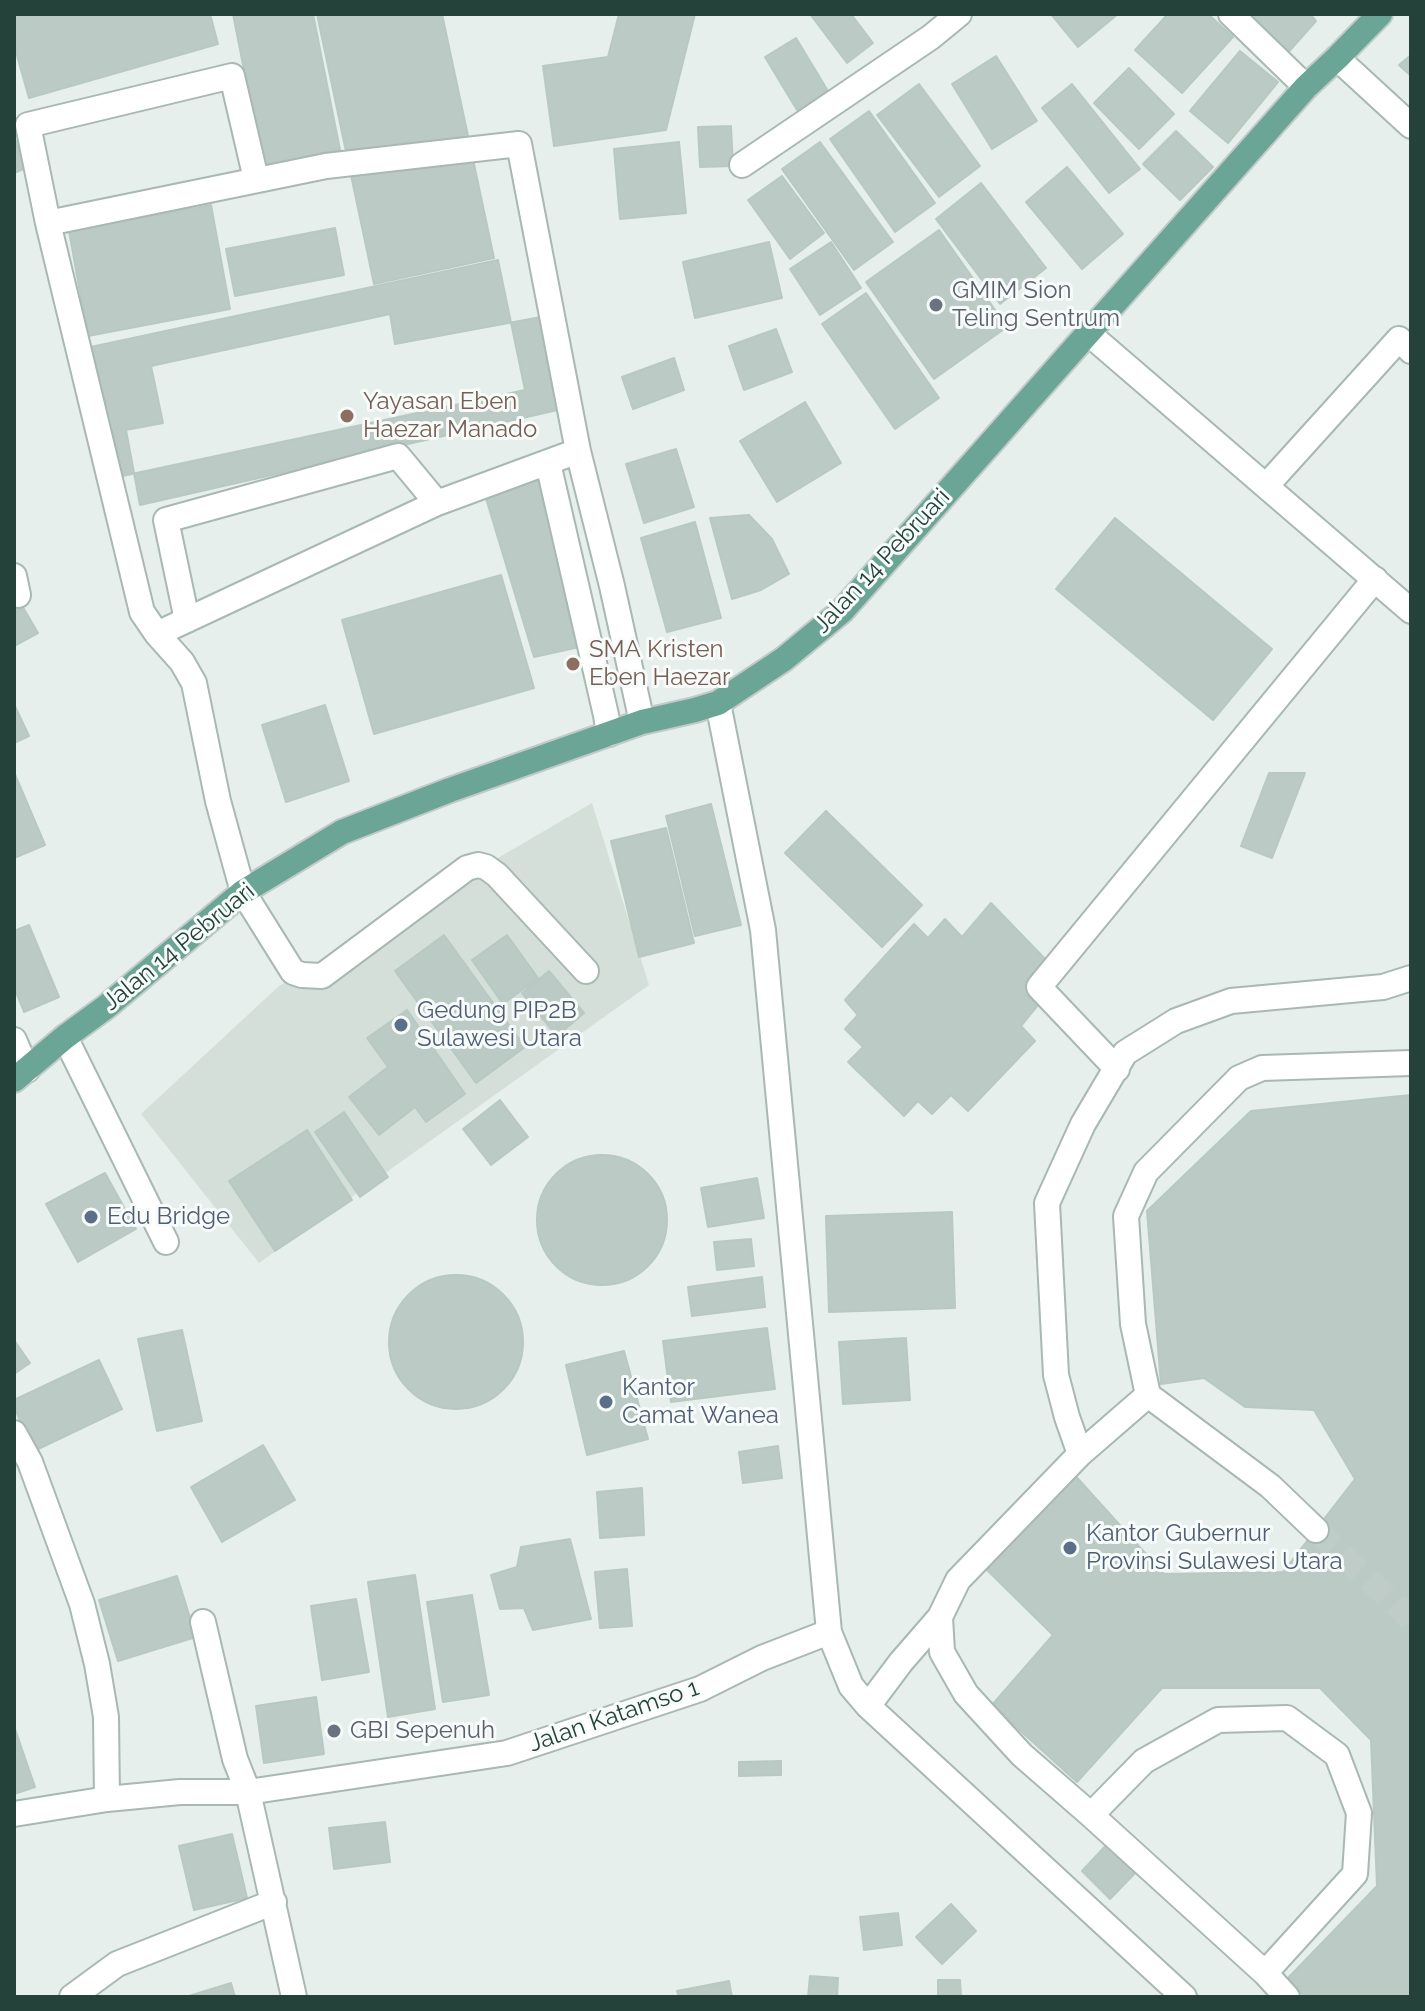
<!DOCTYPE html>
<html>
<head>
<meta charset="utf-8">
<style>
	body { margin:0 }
	#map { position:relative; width:1425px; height:2011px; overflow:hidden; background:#e6efeb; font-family:Raleway,sans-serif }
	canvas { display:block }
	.frame { position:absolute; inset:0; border:16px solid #24423a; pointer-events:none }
</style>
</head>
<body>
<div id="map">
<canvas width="1425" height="2011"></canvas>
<div class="frame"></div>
</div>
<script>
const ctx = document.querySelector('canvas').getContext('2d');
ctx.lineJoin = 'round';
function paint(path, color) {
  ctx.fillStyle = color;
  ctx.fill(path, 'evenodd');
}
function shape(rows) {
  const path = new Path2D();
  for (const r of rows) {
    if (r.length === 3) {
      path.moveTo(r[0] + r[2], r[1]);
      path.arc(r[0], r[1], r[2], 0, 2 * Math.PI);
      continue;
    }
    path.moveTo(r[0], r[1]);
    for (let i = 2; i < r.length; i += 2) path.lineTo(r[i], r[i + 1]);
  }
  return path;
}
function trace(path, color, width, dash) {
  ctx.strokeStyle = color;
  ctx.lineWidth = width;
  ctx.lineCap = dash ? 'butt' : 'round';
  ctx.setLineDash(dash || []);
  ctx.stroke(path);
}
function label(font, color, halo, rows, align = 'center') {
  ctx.font = font + ' Raleway,sans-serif';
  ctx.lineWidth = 6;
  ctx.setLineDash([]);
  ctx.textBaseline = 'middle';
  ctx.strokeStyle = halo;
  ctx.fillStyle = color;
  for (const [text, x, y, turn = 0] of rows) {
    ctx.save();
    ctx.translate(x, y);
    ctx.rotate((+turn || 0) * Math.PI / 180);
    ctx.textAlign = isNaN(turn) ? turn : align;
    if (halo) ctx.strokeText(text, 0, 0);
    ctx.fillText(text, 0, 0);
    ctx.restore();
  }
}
const built = shape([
	[592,803,649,985,259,1263,141,1114,279,986]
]);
const building = shape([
	[14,14,210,14,218,44,29,98,14,45,14,14],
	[233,14,313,14,340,150,263,166,233,14],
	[317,14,442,14,494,258,374,284,317,14],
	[619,14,695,14,666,130,554,146,543,66,608,57,619,14],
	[810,14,851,14,873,43,847,63,810,14],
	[1051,14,1118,14,1078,47,1051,14],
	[1168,14,1208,14,1233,37,1182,93,1135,50,1168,14],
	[1242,14,1310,14,1316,21,1284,57,1242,14],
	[796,38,828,91,797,110,765,57,796,38],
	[1240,51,1278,82,1228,143,1190,111,1240,51],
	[1411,55,1411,76,1399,65,1411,55],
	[996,56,1037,121,992,149,952,84,996,56],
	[1129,68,1174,114,1139,149,1094,103,1129,68],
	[919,84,980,166,939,197,877,115,919,84],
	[1072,84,1140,169,1109,193,1042,108,1072,84],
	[869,111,935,203,895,232,830,139,869,111],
	[731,126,733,166,700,167,698,127,731,126],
	[1176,131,1213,167,1180,200,1143,164,1176,131],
	[14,136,26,168,14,173,14,136],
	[679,142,686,213,620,219,614,149,679,142],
	[820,142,893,242,854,270,782,169,820,142],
	[1067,167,1123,234,1082,269,1026,202,1067,167],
	[782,176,824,233,790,259,748,200,782,176],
	[981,183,1046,268,1000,304,936,219,981,183],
	[211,205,230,309,88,336,69,231,211,205],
	[335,228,344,275,235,296,226,249,335,228],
	[939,230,1007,327,934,379,866,282,939,230],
	[769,242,782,298,695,318,683,262,769,242],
	[831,242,861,288,820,315,790,269,831,242],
	[498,260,525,390,113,478,86,348,498,260],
	[866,293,939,398,895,429,822,324,866,293],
	[390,314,395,344,541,317,562,409,140,505,126,430,163,423,151,366,390,314],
	[776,329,792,372,744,390,729,346,776,329],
	[674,358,684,390,633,409,622,377,674,358],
	[805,402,841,463,777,502,740,441,805,402],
	[676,449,694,507,644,523,626,464,676,449],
	[546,475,584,646,534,657,485,495,546,475],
	[749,515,772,539,789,574,761,590,732,599,710,518,749,515],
	[1115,518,1272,649,1213,720,1056,589,1115,518],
	[695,522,721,618,667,632,641,538,695,522],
	[501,575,534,688,374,734,342,620,501,575],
	[14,592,38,633,14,646,14,592],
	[14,704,29,736,14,743,14,704],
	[325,705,349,781,286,802,262,725,325,705],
	[14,772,45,845,14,858,14,772],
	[1269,773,1305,773,1272,858,1241,846,1269,773],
	[711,804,741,925,695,936,666,816,711,804],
	[826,811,922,905,882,947,785,853,826,811],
	[666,828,694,943,639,957,611,841,666,828],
	[991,903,1048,962,1025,994,1038,1005,1021,1026,1035,1041,968,1111,951,1095,932,1114,918,1101,904,1116,848,1062,863,1047,845,1029,858,1015,845,1000,914,924,928,938,945,919,962,937,991,903],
	[29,925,59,997,24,1012,14,987,14,931,29,925],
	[444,935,525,1047,476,1083,395,971,444,935],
	[507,935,538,978,503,1004,472,960,507,935],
	[549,971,584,1013,557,1036,522,993,549,971],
	[407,1010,465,1094,426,1122,415,1107,379,1135,349,1097,388,1067,367,1038,407,1010],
	[1411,1095,1411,1997,1305,1997,1288,1978,1377,1886,1371,1740,1320,1688,1162,1688,1077,1782,992,1705,1053,1635,983,1566,1071,1471,1164,1574,1283,1572,1355,1479,1314,1410,1245,1407,1204,1378,1161,1384,1147,1211,1251,1111,1411,1095],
	[500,1100,528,1137,491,1165,463,1129,500,1100],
	[344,1112,388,1177,360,1197,315,1132,344,1112],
	[307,1130,352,1200,275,1251,229,1181,307,1130],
	[602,1220,65],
	[105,1173,136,1229,78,1262,46,1204,105,1173],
	[757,1178,764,1218,708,1227,701,1188,757,1178],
	[952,1212,955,1308,829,1312,826,1216,952,1212],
	[751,1239,754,1266,717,1270,714,1242,751,1239],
	[456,1342,67],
	[762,1277,765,1307,692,1316,688,1287,762,1277],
	[767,1328,775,1389,671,1402,663,1341,767,1328],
	[182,1330,202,1421,157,1431,138,1339,182,1330],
	[906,1338,910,1400,843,1404,839,1342,906,1338],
	[14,1340,30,1363,14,1374,14,1340],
	[624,1351,648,1439,587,1455,566,1365,624,1351],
	[99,1360,122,1409,34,1451,14,1407,14,1400,99,1360],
	[263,1445,295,1500,222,1542,191,1487,263,1445],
	[778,1446,782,1478,743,1483,739,1452,778,1446],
	[642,1488,644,1535,600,1538,597,1492,642,1488],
	[570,1539,591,1619,533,1630,524,1608,500,1609,491,1575,517,1567,521,1547,570,1539],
	[627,1569,632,1626,600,1628,595,1572,627,1569],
	[415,1575,435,1709,388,1717,368,1582,415,1575],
	[177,1576,196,1637,118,1661,99,1600,177,1576],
	[472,1595,489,1695,443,1702,427,1602,472,1595],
	[356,1599,369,1672,322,1680,311,1606,356,1599],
	[316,1697,324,1754,264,1763,256,1706,316,1697],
	[14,1726,35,1787,14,1794,14,1726],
	[781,1761,781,1775,739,1776,739,1762,781,1761],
	[385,1822,390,1862,334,1869,329,1828,385,1822],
	[232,1834,247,1898,194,1910,179,1846,232,1834],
	[1112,1839,1141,1867,1110,1899,1082,1871,1112,1839],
	[951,1904,976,1931,942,1964,916,1937,951,1904],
	[898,1913,902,1945,864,1950,860,1917,898,1913],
	[810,1976,838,1978,837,1997,808,1997,810,1976],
	[938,1980,960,1980,961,1997,938,1997,938,1980],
	[729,1981,732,1997,679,1997,677,1991,729,1981],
	[231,1983,235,1997,189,1997,189,1996,231,1983]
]);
const minorTunnel = shape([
	[1316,1530,1411,1619]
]);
const minor = shape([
	[1231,14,1306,87],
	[1337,58,1411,126],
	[742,165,931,37,959,14],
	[48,223,28,125,232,76,256,179],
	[1088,333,1411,611],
	[578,451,437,503,157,634,182,662,194,683,218,801,243,892,293,972,302,975,322,976,467,868,478,865,486,867,497,875,586,971],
	[548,463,606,715,609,734],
	[1266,486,1399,339,1411,351],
	[14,576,18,595],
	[187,620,166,520,398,456,437,503],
	[157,634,142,612,48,223,326,166,519,144,578,451,612,586,642,722],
	[718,703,763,930,829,1632,851,1686,868,1706,1184,1997],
	[65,1037,166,1242],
	[14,1040,27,1070],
	[1117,1069,1039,987,1375,579],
	[1148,1395,1133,1324,1126,1216,1146,1172,1239,1078,1262,1068,1411,1063],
	[14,1433,30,1462,82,1604,97,1664,106,1717,107,1799],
	[1080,1454,1067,1417,1056,1375,1047,1203,1083,1124,1125,1053,1176,1021,1231,1001,1383,987,1411,978],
	[203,1622,235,1759,248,1792,294,1997],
	[868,1706,901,1662,940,1617],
	[14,1814,107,1799,180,1792,248,1792,507,1753,700,1689,762,1658,829,1632],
	[1091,1815,1144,1761,1218,1720,1287,1718,1337,1755,1359,1813,1355,1874,1265,1973],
	[72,1997,117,1964,274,1902],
	[1287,1997,1265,1973,1091,1815,1022,1755,966,1694,942,1652,940,1617,958,1580,1080,1454,1148,1395,1270,1486,1316,1530]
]);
const major = shape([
	[14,1080,65,1037,106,1007,243,892,342,832,450,790,642,722,695,710,718,703,784,659,842,611,1306,87,1337,58,1380,14]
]);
const markers = [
	[936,305,8,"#6b7280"],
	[347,416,8,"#8d6e63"],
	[573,664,8,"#8d6e63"],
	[401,1025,8,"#5c6f8a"],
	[91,1217,8,"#5c6f8a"],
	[606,1402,8,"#5c6f8a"],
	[1070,1548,8,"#5c6f8a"],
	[334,1731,8,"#6b7280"]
];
const worshipNames = [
	["GMIM Sion",952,291],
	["Teling Sentrum",952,319],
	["GBI Sepenuh",350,1731]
];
const educationNames = [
	["Yayasan Eben",363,402],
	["Haezar Manado",363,430],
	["SMA Kristen",589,650],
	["Eben Haezar",589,678]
];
const streetNames = [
	["Jalan 14 Pebruari",882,561,-47],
	["Jalan 14 Pebruari",179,947,-39],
	["Jalan Katamso 1",614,1716,-19]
];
const serviceNames = [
	["Gedung PIP2B",417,1011],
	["Sulawesi Utara",417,1039],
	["Edu Bridge",107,1217],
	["Kantor",622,1388],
	["Camat Wanea",622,1416],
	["Kantor Gubernur",1086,1534],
	["Provinsi Sulawesi Utara",1086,1562]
];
paint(built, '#d4dfda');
paint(building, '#bbcac4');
trace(building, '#b8c9c2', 2);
trace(minorTunnel, '#bfccc8', 24, [24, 12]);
trace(minor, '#a8b8b2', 28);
trace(major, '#c2cac8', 28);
trace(minor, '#fff', 24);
trace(major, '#6aa596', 24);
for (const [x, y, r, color] of markers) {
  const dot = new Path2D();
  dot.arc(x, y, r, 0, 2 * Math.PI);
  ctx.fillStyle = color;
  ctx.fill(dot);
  trace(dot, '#f7fbf9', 3);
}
label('24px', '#5b616d', '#f7fbf9', worshipNames, 'left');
label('24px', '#785e54', '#f7fbf9', educationNames, 'left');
label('24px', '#24423a', '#f7fbf9', streetNames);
label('24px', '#4e5e75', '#f7fbf9', serviceNames, 'left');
</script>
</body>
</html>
